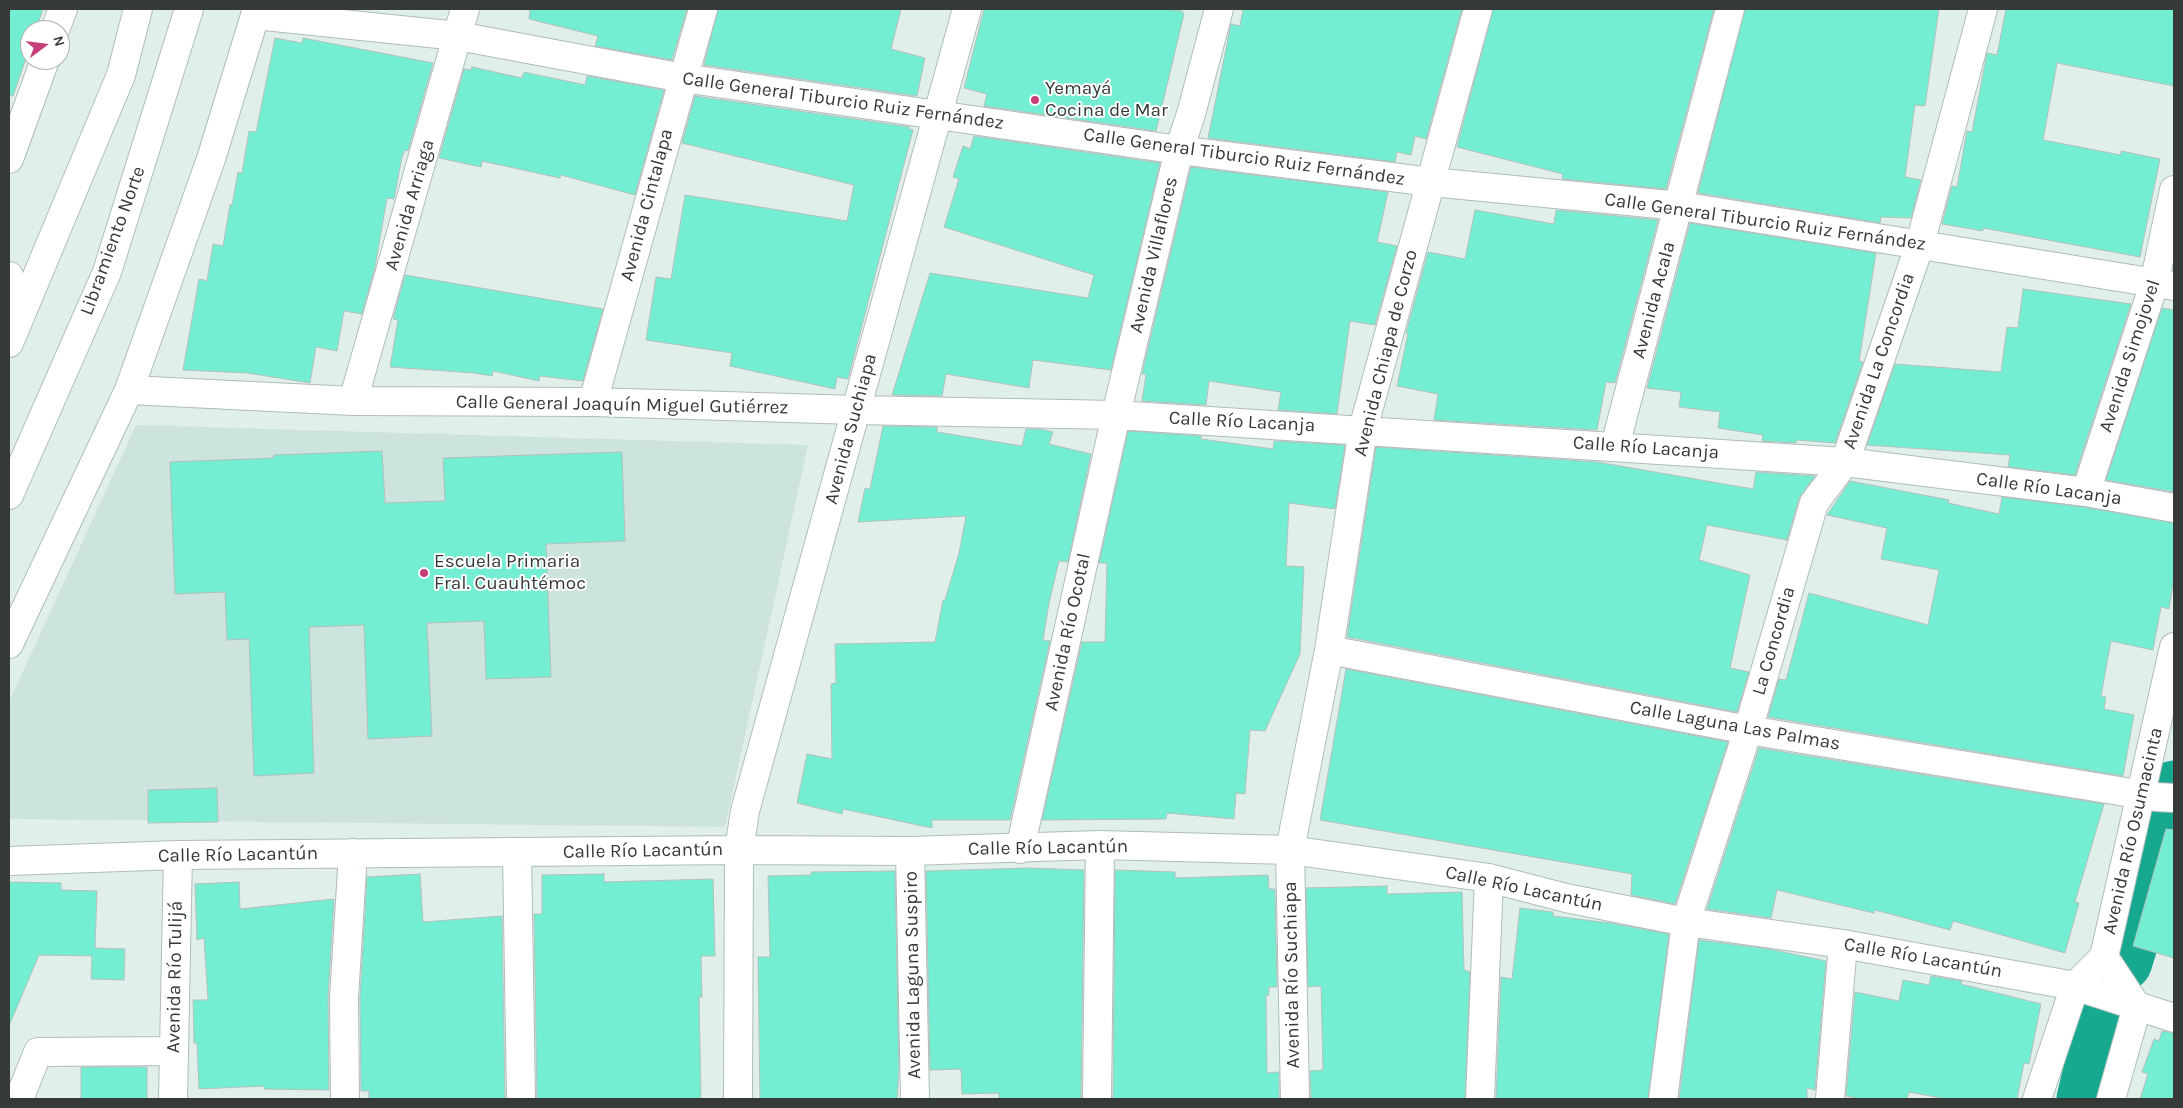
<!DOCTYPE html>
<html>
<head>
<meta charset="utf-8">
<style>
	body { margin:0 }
	#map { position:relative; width:2183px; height:1108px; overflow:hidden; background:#e1efeb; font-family:Karla,sans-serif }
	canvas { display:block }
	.frame { position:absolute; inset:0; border:10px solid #353a39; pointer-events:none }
	.north { position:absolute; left:20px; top:20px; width:50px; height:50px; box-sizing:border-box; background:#fff; border:1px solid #aeb0b0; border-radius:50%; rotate:75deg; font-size:14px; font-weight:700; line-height:20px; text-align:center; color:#353a39 }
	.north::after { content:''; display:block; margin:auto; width:18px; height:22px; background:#c63e7a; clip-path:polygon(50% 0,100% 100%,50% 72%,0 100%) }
</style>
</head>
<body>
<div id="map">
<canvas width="2183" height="1108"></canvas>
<div class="frame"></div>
<div class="north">N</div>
</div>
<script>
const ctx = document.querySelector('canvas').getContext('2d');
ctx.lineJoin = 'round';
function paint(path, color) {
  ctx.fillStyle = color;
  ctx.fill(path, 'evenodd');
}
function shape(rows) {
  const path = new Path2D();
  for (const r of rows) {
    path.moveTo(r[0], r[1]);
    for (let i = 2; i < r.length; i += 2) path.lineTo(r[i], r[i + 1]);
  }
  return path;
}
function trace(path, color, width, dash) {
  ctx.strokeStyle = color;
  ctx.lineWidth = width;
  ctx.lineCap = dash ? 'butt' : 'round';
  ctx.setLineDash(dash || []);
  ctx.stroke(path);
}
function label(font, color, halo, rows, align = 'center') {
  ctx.font = font + ' Karla,sans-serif';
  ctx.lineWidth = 4;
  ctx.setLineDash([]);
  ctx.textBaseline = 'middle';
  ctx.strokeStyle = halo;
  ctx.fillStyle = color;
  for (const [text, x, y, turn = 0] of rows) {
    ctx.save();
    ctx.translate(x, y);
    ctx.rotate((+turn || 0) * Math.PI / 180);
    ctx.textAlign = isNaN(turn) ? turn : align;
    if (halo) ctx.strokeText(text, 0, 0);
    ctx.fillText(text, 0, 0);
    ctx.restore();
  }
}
const built = shape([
	[136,425,808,445,725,827,9,819,9,702]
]);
const river = shape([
	[2122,961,2174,791],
	[2087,1099,2109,1007]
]);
const building = shape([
	[9,9,43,9,36,30,30,30,30,47,13,96,9,95,9,9],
	[530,9,687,9,672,60,595,46,598,36,529,19,530,9],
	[718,9,901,9,891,49,925,58,917,96,704,65,718,9],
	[984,9,1163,9,1182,11,1184,14,1156,131,984,106,987,94,964,88,984,9],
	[1243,9,1462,9,1426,139,1415,136,1411,155,1397,152,1395,162,1208,138,1231,24,1240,26,1243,9],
	[1493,9,1714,9,1666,189,1562,179,1563,174,1457,147,1493,9],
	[1745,9,1939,9,1925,106,1915,105,1905,177,1921,180,1911,218,1881,217,1880,223,1698,193,1745,9],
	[2006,9,2174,9,2174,86,2057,63,2043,140,2121,155,2121,151,2160,159,2140,257,1983,228,1983,231,1942,224,1952,186,1957,187,1967,131,1972,132,1987,53,1997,55,2006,9],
	[275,38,302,43,303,38,433,63,408,151,405,150,402,157,394,199,387,198,375,267,362,314,344,311,337,351,316,347,310,383,248,373,183,370,199,279,207,281,213,244,223,246,230,205,232,205,238,172,242,173,249,131,256,132,275,38],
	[472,67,522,78,524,72,585,85,587,76,664,90,635,195,561,175,560,178,482,161,481,167,439,158,464,69,471,70,472,67],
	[695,96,910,127,909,129,913,130,848,379,837,377,835,389,730,366,732,353,646,340,656,277,671,279,685,195,847,221,854,185,682,143,695,96],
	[974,136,1160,163,1111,370,1033,360,1029,388,946,374,942,396,892,395,930,273,1088,298,1094,275,944,227,959,179,953,177,963,146,970,149,974,136],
	[1191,167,1388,192,1377,242,1397,246,1375,325,1350,321,1337,414,1278,410,1281,392,1209,381,1206,405,1142,401,1146,374,1142,374,1191,167],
	[1475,210,1554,224,1556,210,1658,220,1615,383,1606,382,1597,430,1434,420,1438,394,1397,386,1408,333,1406,333,1428,252,1465,259,1475,210],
	[1690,223,1876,253,1859,361,1863,362,1835,443,1797,440,1796,443,1762,441,1763,435,1718,428,1720,412,1679,407,1681,392,1647,388,1690,223],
	[405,275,603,309,583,381,540,376,539,381,493,371,492,376,474,373,390,367,398,320,393,319,405,275],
	[2023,289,2131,304,2075,475,2008,467,2010,455,1867,445,1895,364,2001,372,2007,327,2018,328,2023,289],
	[2162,308,2174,310,2174,492,2106,480,2162,308],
	[883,426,937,427,937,432,1022,446,1026,429,1041,429,1053,432,1049,444,1091,454,1068,562,1059,561,1049,603,1043,640,1050,641,1010,820,932,820,932,828,843,809,842,814,797,803,807,754,832,759,831,684,836,683,835,644,935,642,943,600,945,600,959,553,966,516,858,522,865,488,870,489,883,426],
	[1128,431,1201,436,1201,439,1273,449,1274,441,1345,445,1335,509,1289,503,1286,566,1304,567,1300,654,1265,731,1250,730,1245,794,1236,793,1234,819,1167,813,1166,819,1042,820,1082,642,1105,642,1107,563,1099,563,1128,431],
	[1376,447,1597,462,1753,489,1756,472,1815,476,1799,498,1787,540,1707,525,1699,560,1750,575,1730,668,1749,672,1737,712,1347,637,1376,447],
	[382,451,385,503,445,501,443,458,622,452,625,541,546,544,551,677,486,679,484,621,427,623,432,736,368,739,364,625,309,627,314,773,254,776,249,639,227,640,225,592,175,594,170,462,274,458,274,455,382,451],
	[1850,481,1949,500,1948,503,1999,514,2002,497,2084,507,2174,523,2174,577,2169,609,2161,607,2153,650,2111,641,2101,696,2106,697,2104,709,2134,715,2123,776,1768,717,1779,679,1786,680,1809,593,1928,625,1939,570,1881,559,1887,528,1827,515,1850,481],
	[1346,669,1728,742,1675,904,1631,895,1632,874,1320,820,1346,669],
	[1759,748,2104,804,2075,902,2079,903,2065,953,1953,921,1950,930,1875,910,1874,913,1777,890,1771,918,1707,909,1759,748],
	[217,788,218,822,148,823,148,790,217,788],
	[2166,829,2174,830,2174,958,2133,946,2166,829],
	[1028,868,1084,870,1081,1099,999,1099,999,1093,962,1094,961,1069,930,1070,926,871,1028,868],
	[1115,870,1175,872,1175,878,1268,875,1269,889,1275,889,1277,987,1269,987,1269,995,1266,995,1267,1073,1279,1072,1279,1099,1113,1099,1115,870],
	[895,871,899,1070,897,1099,760,1099,758,957,770,957,768,876,811,875,811,872,895,871],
	[420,874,423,922,502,916,505,1099,369,1099,369,1091,361,1091,360,998,367,877,420,874],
	[604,874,604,882,713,879,715,956,701,956,702,997,699,997,701,1099,537,1099,534,914,542,914,542,875,604,874],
	[9,882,61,883,61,890,97,891,95,948,125,949,124,980,91,979,92,956,39,955,9,1026,9,882],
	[239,882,240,909,334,899,328,997,329,1090,264,1089,264,1086,199,1089,197,1043,194,1043,193,1000,208,1000,204,938,197,940,195,884,239,882],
	[1387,886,1387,894,1462,892,1464,970,1470,972,1465,1099,1311,1099,1310,1071,1323,1070,1321,986,1308,987,1306,888,1387,886],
	[1520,908,1553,912,1553,916,1610,923,1669,934,1648,1099,1496,1099,1501,977,1512,979,1520,908],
	[1699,940,1769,949,1826,961,1815,1090,1807,1088,1807,1099,1679,1099,1699,940],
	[1931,976,1962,981,1961,984,2041,1004,2029,1064,2024,1063,2017,1099,1947,1099,1909,1092,1907,1099,1860,1099,1846,1096,1855,992,1899,1001,1903,980,1929,985,1931,976],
	[2162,1031,2174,1033,2174,1099,2140,1099,2148,1074,2142,1072,2154,1039,2159,1041,2162,1031],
	[81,1067,147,1067,147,1099,81,1099,81,1067]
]);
const minor = shape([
	[255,15,458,36,683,78,1179,150,1431,182,1680,206,2174,286],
	[55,30,63,9],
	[9,159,45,60],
	[129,390,353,401,593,402,856,410,1116,415,1845,462,2086,492,2174,508],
	[353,401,465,9],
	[593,402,703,9],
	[1615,446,1730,9],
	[2086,492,2154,284,2174,190],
	[9,644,129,390,211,159,257,9],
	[1329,650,1748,730,2156,797,2174,798],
	[1020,849,1116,415,1179,150,1191,114,1219,9],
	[910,851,915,1099],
	[517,852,521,1099],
	[9,861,178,855,739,850,910,851,1100,845,1290,850,1489,878,1566,898,1686,922,1843,944,2075,986,2174,1018],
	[2104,957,2137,1007,2111,1099],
	[19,1099,38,1052,173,1051],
	[173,1099,178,855],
	[345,1099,344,998,353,853],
	[738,1099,739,850,745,811,967,9],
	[1097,1099,1100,845],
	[1295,1099,1290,850,1329,650,1363,429,1478,9],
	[1480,1099,1489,878],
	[1663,1099,1686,922,1748,730,1814,503,1845,462,1920,244,1983,9],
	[1830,1099,1843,944],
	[2037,1099,2075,986,2104,957,2174,647]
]);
const highway = shape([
	[9,276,23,310],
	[9,343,121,75,138,9],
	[9,495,107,272,189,9]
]);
const markers = [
	[1035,100,5,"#c63e7a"],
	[424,573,5,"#c63e7a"]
];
const poiNames = [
	["Yemayá",1045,89],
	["Cocina de Mar",1045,111],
	["Escuela Primaria",434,562],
	["Fral. Cuauhtémoc",434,584]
];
const streetNames = [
	["Calle General Tiburcio Ruiz Fernández",843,101,8],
	["Calle General Tiburcio Ruiz Fernández",1244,157,8],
	["Avenida Arriaga",410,205,-74],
	["Avenida Cintalapa",647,205,-75],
	["Calle General Tiburcio Ruiz Fernández",1765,222,8],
	["Libramiento Norte",113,241,-70],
	["Avenida Villaflores",1154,255,-77],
	["Avenida Acala",1654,300,-75],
	["Avenida Chiapa de Corzo",1386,353,-76],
	["Avenida Simojovel",2130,356,-72],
	["Avenida La Concordia",1879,361,-71],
	["Calle General Joaquín Miguel Gutiérrez",622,405,1],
	["Calle Río Lacanja",1242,422,3],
	["Avenida Suchiapa",851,429,-75],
	["Calle Río Lacanja",1646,448,4],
	["Calle Río Lacanja",2049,489,8],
	["Avenida Río Ocotal",1068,632,-78],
	["La Concordia",1774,641,-74],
	["Calle Laguna Las Palmas",1735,726,10],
	["Avenida Río Osumacinta",2133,831,-77],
	["Calle Río Lacantún",1048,848,-1],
	["Calle Río Lacantún",643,851,-1],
	["Calle Río Lacantún",238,855,-1],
	["Calle Río Lacantún",1524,889,12],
	["Calle Río Lacantún",1923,958,10],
	["Avenida Laguna Suspiro",913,975,-91],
	["Avenida Río Suchiapa",1292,975,-91],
	["Avenida Río Tulijá",175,977,-89]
];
paint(built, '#cde3dd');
trace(river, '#17a890', 61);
paint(building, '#73eed3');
trace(building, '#b3c0bd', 1);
trace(minor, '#afbdb9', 30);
trace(highway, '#afbdb9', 30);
trace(minor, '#fff', 28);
trace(highway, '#fff', 28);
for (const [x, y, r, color] of markers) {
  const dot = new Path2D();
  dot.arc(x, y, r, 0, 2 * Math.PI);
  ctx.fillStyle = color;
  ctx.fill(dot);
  trace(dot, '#fff', 2);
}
label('19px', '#353a39', '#fff', poiNames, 'left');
label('19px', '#353a39', '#fff', streetNames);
</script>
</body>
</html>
